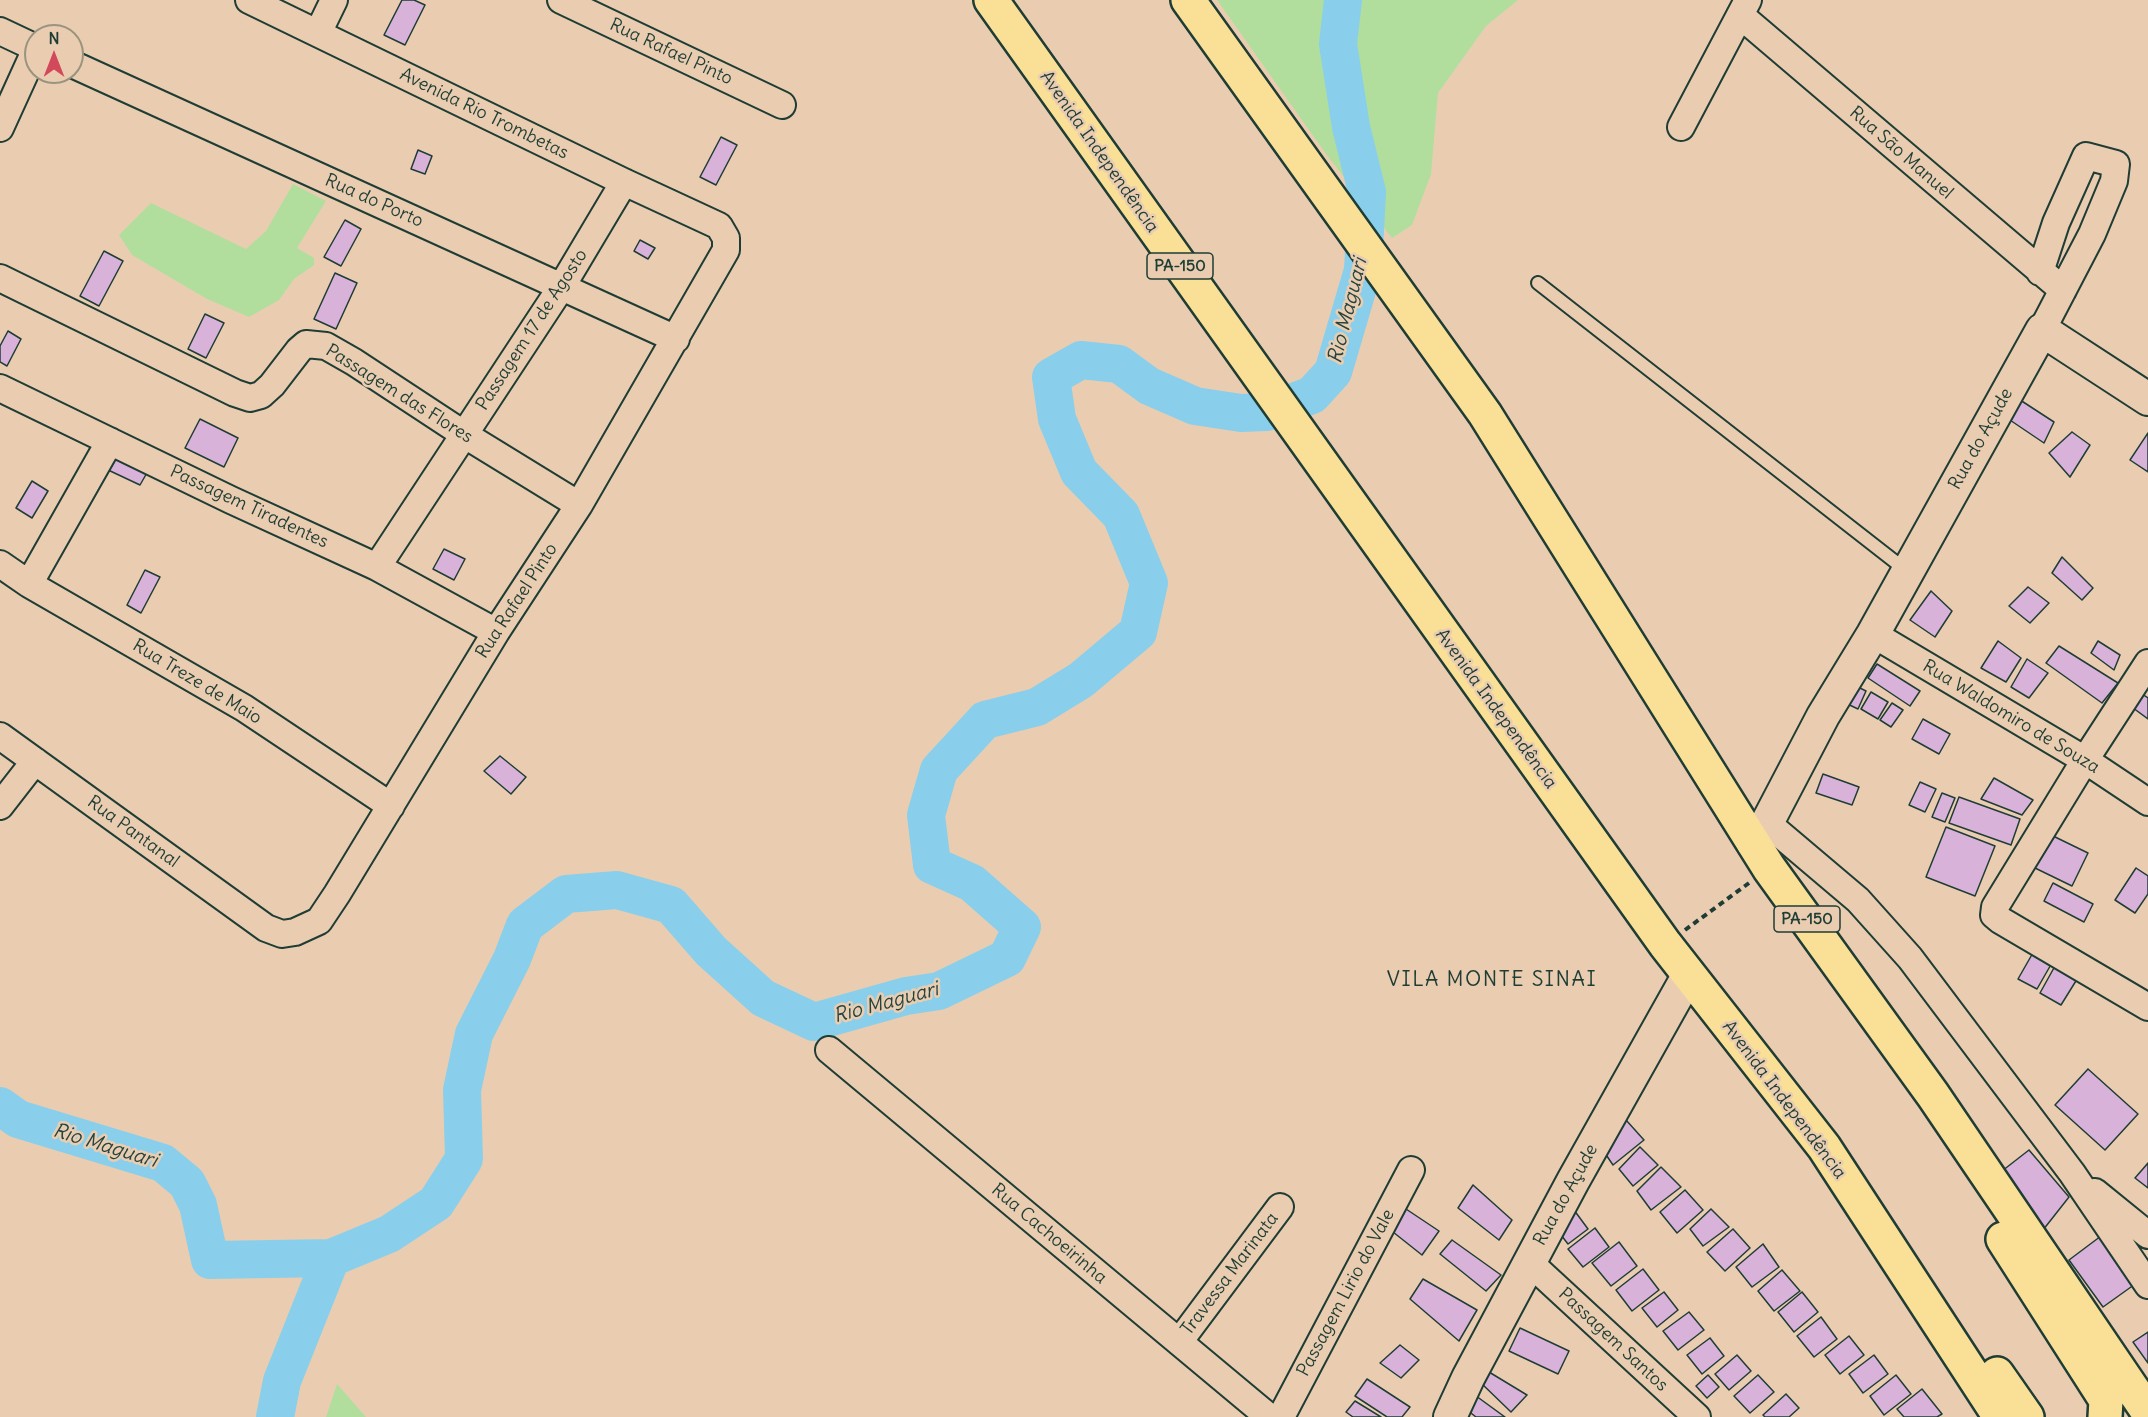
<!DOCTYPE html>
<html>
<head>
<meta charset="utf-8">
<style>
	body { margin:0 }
	#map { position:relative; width:2148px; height:1417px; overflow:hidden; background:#eacdb1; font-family:Delius,sans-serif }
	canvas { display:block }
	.north { position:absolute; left:24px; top:24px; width:60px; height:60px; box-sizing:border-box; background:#eacdb1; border:2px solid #99937f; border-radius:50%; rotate:0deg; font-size:16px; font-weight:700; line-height:24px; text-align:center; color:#1f3d34 }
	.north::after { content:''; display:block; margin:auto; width:21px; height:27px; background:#d1495b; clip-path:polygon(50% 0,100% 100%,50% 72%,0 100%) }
</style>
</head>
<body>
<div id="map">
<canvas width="2148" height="1417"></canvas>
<div class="north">N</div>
</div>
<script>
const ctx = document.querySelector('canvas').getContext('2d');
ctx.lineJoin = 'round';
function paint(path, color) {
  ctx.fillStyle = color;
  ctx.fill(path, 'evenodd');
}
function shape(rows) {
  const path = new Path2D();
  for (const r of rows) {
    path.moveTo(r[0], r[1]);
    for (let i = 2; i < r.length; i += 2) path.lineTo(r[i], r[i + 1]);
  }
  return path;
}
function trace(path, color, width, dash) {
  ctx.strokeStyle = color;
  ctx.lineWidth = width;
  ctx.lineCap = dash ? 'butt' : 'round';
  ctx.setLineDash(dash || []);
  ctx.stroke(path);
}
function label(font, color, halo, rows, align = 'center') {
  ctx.font = font + ' Delius,sans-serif';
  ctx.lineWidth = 5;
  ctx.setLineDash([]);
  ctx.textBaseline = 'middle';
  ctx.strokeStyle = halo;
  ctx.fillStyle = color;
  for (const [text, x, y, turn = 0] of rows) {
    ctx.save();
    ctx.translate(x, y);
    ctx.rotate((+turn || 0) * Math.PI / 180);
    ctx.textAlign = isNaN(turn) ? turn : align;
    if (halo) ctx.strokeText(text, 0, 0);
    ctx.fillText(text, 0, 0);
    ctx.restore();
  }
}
const green = shape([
	[1217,0,1518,0,1486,26,1438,93,1431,174,1412,225,1392,238,1326,154],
	[293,184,326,201,297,248,314,258,314,265,294,279,279,300,249,317,207,299,132,255,119,235,151,203,246,249,266,231],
	[337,1384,366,1417,326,1417]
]);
const river = shape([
	[0,1106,18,1119,163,1163,187,1183,198,1205,210,1260,331,1258],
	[275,1417,282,1381,331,1258,389,1234,436,1203,464,1159,462,1090,474,1034,512,959,525,925,566,894,617,890,671,905,711,951,763,998,814,1022,906,996,939,991,1007,958,1022,927,972,883,932,865,926,815,939,770,985,720,1037,707,1081,680,1138,632,1149,583,1121,515,1079,472,1057,419,1051,377,1081,360,1119,364,1149,386,1195,406,1241,413,1267,412,1312,395,1333,372,1363,270,1367,192,1351,127,1338,44,1343,0]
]);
const building = shape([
	[402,0,414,0,425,5,405,45,384,35,402,0],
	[721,137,737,145,716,185,700,177,721,137],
	[418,150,432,156,425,174,411,169,418,150],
	[345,220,361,229,341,266,324,257,345,220],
	[640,240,655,248,648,259,634,251,640,240],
	[104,251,123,261,99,306,80,296,104,251],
	[335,273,357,283,336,329,314,319,335,273],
	[205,314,224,323,206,358,188,349,205,314],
	[8,331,21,339,7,366,0,362,0,346,8,331],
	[2014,396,2054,422,2044,443,2001,414,2014,396],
	[200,419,238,438,224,467,185,448,200,419],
	[2072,432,2090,445,2070,477,2049,453,2072,432],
	[2148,433,2148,472,2130,460,2148,433],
	[114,454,148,471,140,485,106,469,114,454],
	[32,481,48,491,32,518,16,508,32,481],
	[444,549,465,559,454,580,433,569,444,549],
	[2062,557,2093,588,2082,600,2052,573,2062,557],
	[145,570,160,577,141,613,127,605,145,570],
	[2028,587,2049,603,2030,623,2009,606,2028,587],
	[1931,591,1952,611,1935,637,1910,620,1931,591],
	[1998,641,2021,658,2006,682,1981,668,1998,641],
	[2098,641,2120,655,2114,670,2091,653,2098,641],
	[2059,646,2118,683,2102,703,2046,663,2059,646],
	[2027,659,2048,673,2029,698,2011,687,2027,659],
	[1877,664,1920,691,1910,706,1868,678,1877,664],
	[1848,682,1866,691,1858,709,1839,700,1848,682],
	[1871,692,1888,702,1878,719,1861,709,1871,692],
	[2139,692,2148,698,2148,719,2129,705,2139,692],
	[1892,703,1903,710,1891,727,1880,720,1892,703],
	[1923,719,1950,734,1939,754,1912,739,1923,719],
	[500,756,526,777,511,794,484,771,500,756],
	[1823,774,1859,787,1852,805,1816,793,1823,774],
	[1994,778,2033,800,2022,815,1981,799,1994,778],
	[1920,782,1936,789,1925,812,1909,805,1920,782],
	[1942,793,1955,798,1945,822,1932,817,1942,793],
	[1959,797,2020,819,2011,845,1949,823,1959,797],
	[1946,827,1995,846,1975,896,1926,877,1946,827],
	[2051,835,2088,853,2072,886,2035,868,2051,835],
	[2136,868,2148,876,2148,894,2135,913,2115,900,2136,868],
	[2053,883,2093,904,2084,922,2044,901,2053,883],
	[2034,951,2053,961,2037,989,2018,979,2034,951],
	[2055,966,2079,976,2061,1005,2040,993,2055,966],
	[2088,1069,2138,1114,2105,1150,2055,1105,2088,1069],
	[1617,1110,1644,1140,1613,1165,1598,1143,1617,1110],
	[1640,1147,1658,1165,1633,1186,1619,1169,1640,1147],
	[2029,1150,2069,1197,2043,1230,2002,1171,2029,1150],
	[2148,1163,2148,1188,2135,1178,2148,1163],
	[1661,1167,1681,1187,1651,1210,1637,1191,1661,1167],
	[1473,1185,1512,1220,1499,1240,1458,1208,1473,1185],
	[1685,1190,1703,1210,1677,1233,1660,1212,1685,1190],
	[1400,1205,1439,1231,1422,1255,1393,1232,1400,1205],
	[1711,1209,1729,1227,1703,1246,1690,1229,1711,1209],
	[1574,1210,1588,1229,1568,1244,1554,1226,1574,1210],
	[1595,1228,1609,1247,1583,1267,1568,1249,1595,1228],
	[1733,1229,1750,1248,1725,1271,1707,1252,1733,1229],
	[2105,1233,2138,1282,2103,1307,2069,1260,2105,1233],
	[1452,1240,1501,1275,1486,1291,1440,1254,1452,1240],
	[1619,1242,1637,1266,1611,1286,1592,1263,1619,1242],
	[1763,1244,1779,1267,1752,1287,1736,1267,1763,1244],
	[1643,1269,1659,1290,1632,1311,1616,1290,1643,1269],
	[1782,1270,1800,1291,1774,1311,1758,1291,1782,1270],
	[1423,1279,1477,1310,1459,1341,1410,1299,1423,1279],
	[1664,1292,1678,1310,1657,1327,1642,1308,1664,1292],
	[1802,1292,1818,1312,1794,1332,1778,1312,1802,1292],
	[1689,1312,1704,1330,1678,1350,1663,1331,1689,1312],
	[1821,1317,1837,1339,1814,1357,1797,1336,1821,1317],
	[1520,1328,1569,1351,1558,1374,1509,1351,1520,1328],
	[2148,1332,2148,1363,2133,1342,2148,1332],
	[1849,1336,1864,1355,1840,1374,1825,1355,1849,1336],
	[1710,1338,1724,1356,1702,1374,1687,1355,1710,1338],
	[1400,1345,1419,1360,1401,1378,1380,1363,1400,1345],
	[1737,1355,1751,1371,1729,1390,1715,1374,1737,1355],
	[1874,1355,1888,1374,1863,1393,1849,1374,1874,1355],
	[1489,1372,1527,1395,1511,1412,1480,1382,1489,1372],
	[1708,1375,1719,1387,1707,1398,1696,1386,1708,1375],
	[1758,1375,1774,1392,1750,1413,1734,1396,1758,1375],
	[1896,1375,1911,1394,1884,1415,1870,1396,1896,1375],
	[1367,1379,1410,1407,1402,1417,1387,1417,1355,1396,1367,1379],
	[1922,1389,1942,1414,1937,1417,1904,1417,1897,1409,1922,1389],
	[1472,1393,1505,1417,1476,1417,1462,1406,1472,1393],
	[1786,1394,1799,1408,1789,1417,1765,1417,1763,1415,1786,1394],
	[1355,1401,1381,1417,1353,1417,1346,1412,1355,1401]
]);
const path = shape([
	[1685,930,1749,883]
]);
const service = shape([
	[1538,283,1907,571]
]);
const minor = shape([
	[561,0,782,105],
	[1740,15,2063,290],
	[0,31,36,48],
	[318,33,334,0],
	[72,64,676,339],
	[1681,127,1748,0],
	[0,128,36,49],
	[2040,272,2056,223,2086,156,2116,164,2114,181,2092,234,2042,330],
	[0,278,235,393,250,398,261,395,272,385,299,350,306,344,326,346,354,362,465,435,579,505],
	[0,388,231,500,377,567,496,632],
	[0,564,29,584,244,708,391,806],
	[377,567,562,286,624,182],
	[29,584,110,441],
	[1873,634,2085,760,2148,802],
	[2148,663,2085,760,1995,907,1994,915,2000,920,2148,1007],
	[0,736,266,928,282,934,295,932,319,921,337,894,496,632,579,505,726,250,726,238,719,226,624,182,249,0],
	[0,806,35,761],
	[1767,823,1858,900,1910,958,2072,1173,2148,1285],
	[829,1050,1269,1417],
	[2095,1192,2148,1235],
	[1529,1262,1697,1417],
	[1179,1342,1280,1207],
	[1281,1417,1411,1170]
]);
const tertiary = shape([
	[1753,843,1767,823,1823,716,1873,634,2042,330,2148,399],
	[1450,1417,1468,1378,1573,1181,1688,976]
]);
const primary = shape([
	[991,0,1665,944,1824,1147,2000,1417],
	[1188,0,1485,414,1769,868,1933,1095,2148,1412],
	[2003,1239,2106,1400,2105,1417],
	[1997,1374,2027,1417]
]);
const shields = [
	[1180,266,66],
	[1807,919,66]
];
const shieldNames = [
	["PA-150",1180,266],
	["PA-150",1807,919]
];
const streetNames = [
	["Rua Rafael Pinto",671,52,25],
	["Avenida Rio Trombetas",484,114,26],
	["Avenida Independência",1099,152,55],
	["Rua São Manuel",1901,153,41],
	["Rua do Porto",374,201,24],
	["Passagem 17 de Agosto",532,330,-57],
	["Passagem das Flores",399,394,32],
	["Rua do Açude",1981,439,-61],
	["Passagem Tiradentes",249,507,25],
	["Rua Rafael Pinto",517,601,-57],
	["Rua Treze de Maio",197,682,31],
	["Avenida Independência",1496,709,54],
	["Rua Waldomiro de Souza",2011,717,31],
	["Rua Pantanal",133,832,36],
	["Avenida Independência",1784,1100,53],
	["Rua do Açude",1566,1195,-61],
	["Rua Cachoeirinha",1049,1234,40],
	["Travessa Marinata",1230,1274,-53],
	["Passagem Lirio do Vale",1346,1293,-62],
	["Passagem Santos",1613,1340,43]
];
const waterNames = [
	["Rio Maguari",1348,311,-76],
	["Rio Maguari",886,1003,-15],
	["Rio Maguari",105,1146,17]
];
const quarterNames = [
	["VILA MONTE SINAI",1492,980]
];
paint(green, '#b1de9d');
trace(river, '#89cfeb', 38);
paint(building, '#d9b2da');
trace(building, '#1f3d34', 1.5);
trace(service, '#1f3d34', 16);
trace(minor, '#1f3d34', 30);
trace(tertiary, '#1f3d34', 36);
trace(primary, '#1f3d34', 38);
trace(path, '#1f3d34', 4, [6, 4.5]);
trace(service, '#eacdb1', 12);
trace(minor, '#eacdb1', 26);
trace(tertiary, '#eacdb1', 32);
trace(primary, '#f9e096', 33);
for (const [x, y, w] of shields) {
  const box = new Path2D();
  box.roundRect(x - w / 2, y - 13, w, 26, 4.5);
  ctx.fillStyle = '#eacdb1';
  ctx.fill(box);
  trace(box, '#1f3d34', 1.5);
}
label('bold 16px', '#1f3d34', null, shieldNames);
label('18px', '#1f3d34', '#eacdb1', streetNames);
label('italic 20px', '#24443d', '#eacdb1', waterNames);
ctx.letterSpacing = '1.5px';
label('21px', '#1f3d34', '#eacdb1', quarterNames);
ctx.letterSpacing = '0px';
</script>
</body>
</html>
